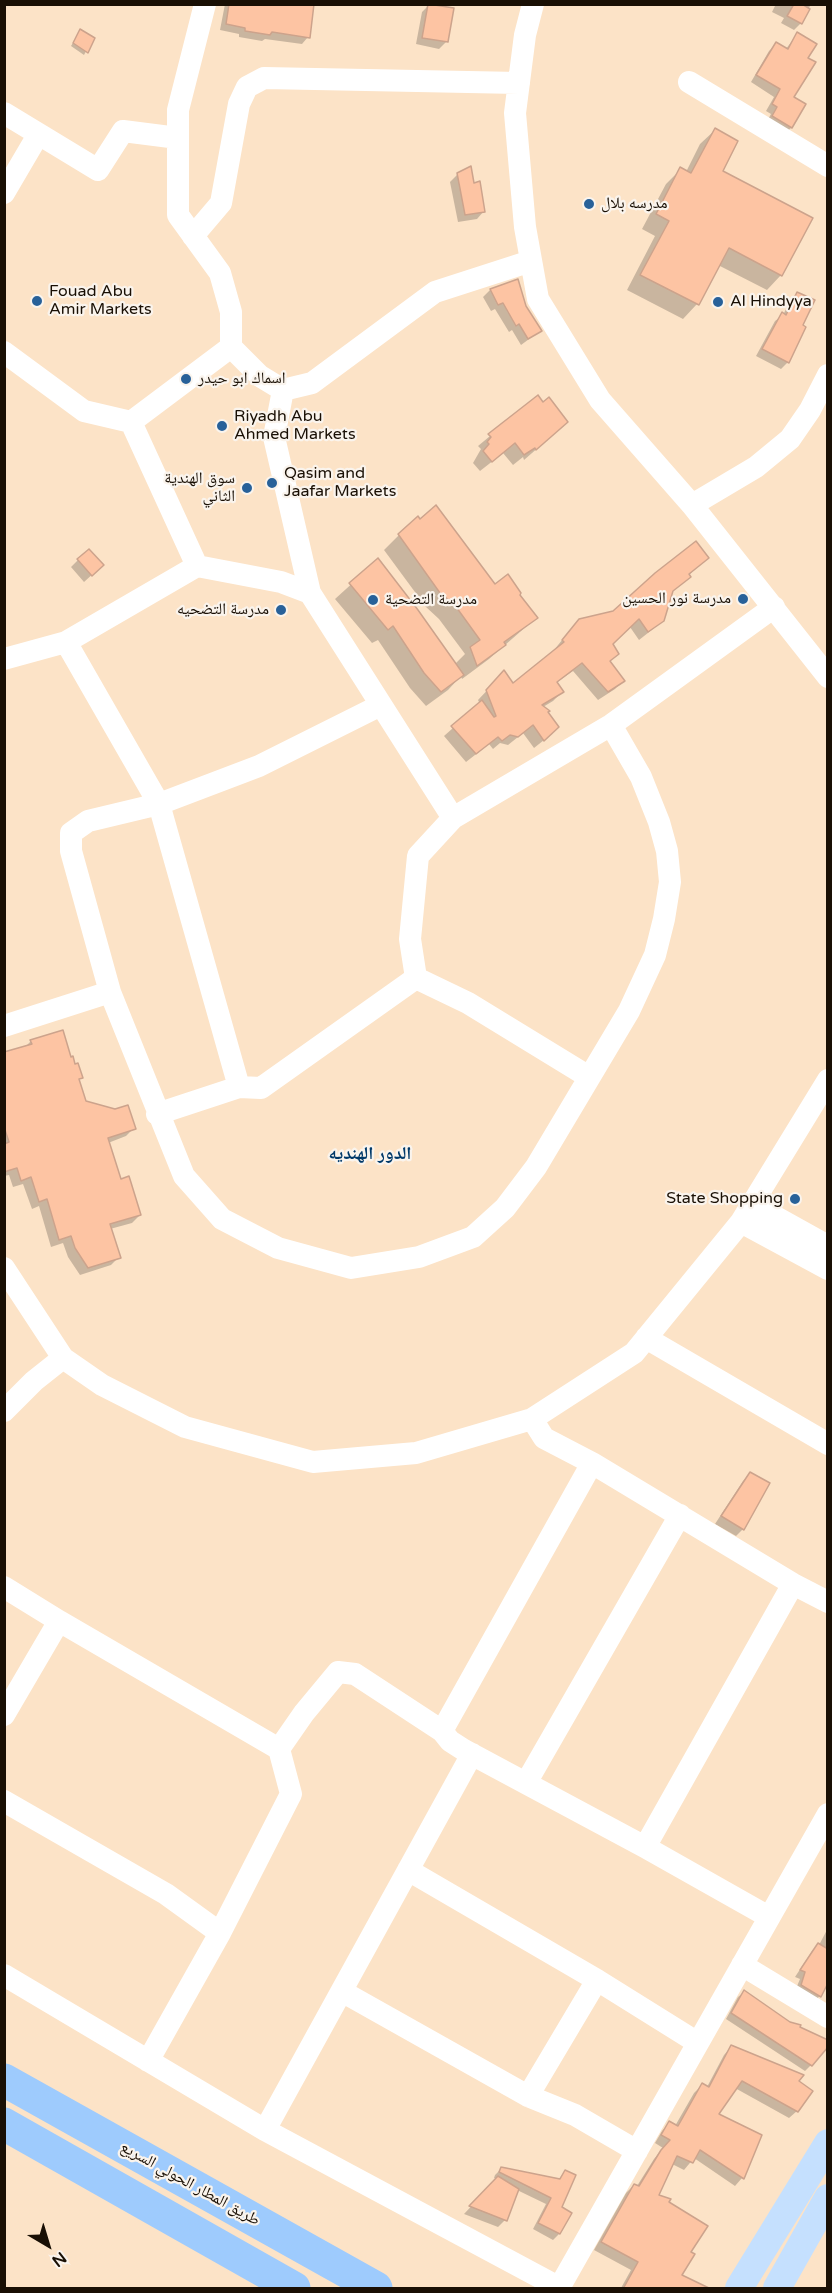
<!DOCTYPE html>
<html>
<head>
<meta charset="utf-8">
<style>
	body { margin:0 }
	#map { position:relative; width:832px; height:2293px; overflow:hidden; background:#fce3c7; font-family:"Varela Round",sans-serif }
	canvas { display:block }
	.frame { position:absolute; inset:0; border:6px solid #190f04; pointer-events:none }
	.north { position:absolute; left:18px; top:2215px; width:60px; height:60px; -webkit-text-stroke:4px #faf4ed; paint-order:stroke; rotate:142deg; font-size:16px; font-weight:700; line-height:24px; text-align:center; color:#190f04 }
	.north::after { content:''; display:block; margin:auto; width:21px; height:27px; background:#190f04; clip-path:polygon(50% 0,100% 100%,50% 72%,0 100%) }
</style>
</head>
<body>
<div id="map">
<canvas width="832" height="2293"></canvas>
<div class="frame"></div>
<div class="north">N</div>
</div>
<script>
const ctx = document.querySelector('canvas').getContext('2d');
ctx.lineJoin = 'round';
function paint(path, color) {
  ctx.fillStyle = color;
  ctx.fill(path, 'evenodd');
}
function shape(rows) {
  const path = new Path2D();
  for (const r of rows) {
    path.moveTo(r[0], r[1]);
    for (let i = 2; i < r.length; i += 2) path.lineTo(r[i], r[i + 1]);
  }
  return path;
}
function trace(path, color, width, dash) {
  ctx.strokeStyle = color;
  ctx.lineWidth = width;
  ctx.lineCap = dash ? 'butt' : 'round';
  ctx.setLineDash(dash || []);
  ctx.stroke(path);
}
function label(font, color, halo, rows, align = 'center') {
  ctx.font = font + ' "Varela Round","Noto Naskh Arabic",sans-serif';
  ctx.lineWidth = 4.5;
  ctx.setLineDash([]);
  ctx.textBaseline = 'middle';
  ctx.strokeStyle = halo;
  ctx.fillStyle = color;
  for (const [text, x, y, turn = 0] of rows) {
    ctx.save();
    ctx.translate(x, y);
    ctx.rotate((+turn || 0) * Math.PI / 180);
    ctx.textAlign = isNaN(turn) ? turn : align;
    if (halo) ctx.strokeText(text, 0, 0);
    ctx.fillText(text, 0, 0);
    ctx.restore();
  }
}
const shadow = shape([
	[225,4,313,4,308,37,302,44,265,39,262,41,239,37,239,34,220,30],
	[776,4,811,4,801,23,794,30,781,23,784,18,772,12],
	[429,5,446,42,439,49,416,44,422,12],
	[80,31,93,38,84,55,71,46],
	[797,34,806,58,792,98,804,104,791,128,784,134,766,123,771,114,766,111,774,97,751,82,769,51,776,44,786,49],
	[715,130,721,171,781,275,767,290,718,265,697,304,683,319,627,290,655,236,642,229,666,184,681,169,686,172,700,144],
	[458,174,473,185,484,211,477,219,458,222,450,182],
	[490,290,525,306,540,331,521,345,512,330,509,332,495,309,491,311,483,297],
	[797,294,801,326,804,328,788,362,781,369,756,356,775,321,783,315,790,301],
	[537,397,555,433,524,460,523,457,513,465,503,453,480,471,473,463,481,449,478,446],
	[399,535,494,586,518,595,536,618,489,659,462,679,461,676,448,690,426,706,410,688,378,640,372,643,335,599,378,560,454,665,465,654,439,619,426,607,384,550],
	[707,558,670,593,663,620,653,629,639,640,630,627,611,644,609,662,623,680,615,689,598,700,573,671,556,683,562,692,553,701,543,707,549,736,534,748,523,733,508,745,500,743,493,749,489,744,466,762,444,736,480,704,478,700,496,681,513,685,556,651,554,650,571,629,614,613],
	[78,560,95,572,84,582,71,567],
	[31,1041,70,1059,81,1077,78,1081,84,1102,134,1128,126,1136,108,1143,120,1181,140,1215,132,1223,110,1229,119,1257,111,1265,80,1275,68,1257,63,1243,51,1247,39,1206,32,1209,23,1184,13,1187,9,1175,4,1176,4,1054,24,1048],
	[750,1474,743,1529,736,1536,715,1524,743,1481],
	[828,1928,828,1985,826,1984,820,1996,813,2002,795,1991,800,1979,795,1977,812,1951,819,1945],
	[744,1992,790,2023,811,2065,805,2071,726,2019,738,1997],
	[731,2047,797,2082,797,2111,789,2118,735,2088,717,2115,760,2136,742,2178,735,2186,694,2158,684,2170,672,2164,657,2196,667,2203,689,2252,680,2275,689,2288,621,2288,631,2270,594,2250,626,2193,634,2185,637,2186,654,2159,663,2148,655,2143,662,2131,669,2123,675,2126,694,2093,702,2085,707,2087,724,2055],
	[501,2169,558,2180,565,2171,560,2208,559,2234,553,2240,533,2229,546,2204,517,2190,505,2220,498,2227,464,2214,497,2179,494,2178,495,2175]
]);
const building = shape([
	[229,4,314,4,310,38,272,32,270,35,245,31,245,28,226,24,229,4],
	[428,4,454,8,448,42,422,38,428,4],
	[794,4,802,4,810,9,802,24,787,16,794,4],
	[80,29,95,38,88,53,73,43,80,29],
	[797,32,817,44,808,58,816,62,794,97,806,104,792,128,772,116,777,107,772,104,780,89,756,75,776,42,788,49,797,32],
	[715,128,738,141,723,171,813,218,782,276,729,248,699,305,640,275,669,221,656,214,680,167,691,173,715,128],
	[471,166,474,183,480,181,485,212,465,215,457,173,471,166],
	[518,279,526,306,542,331,528,339,519,324,516,326,503,303,498,305,490,289,518,279],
	[797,292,815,300,803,325,806,327,789,363,762,349,782,312,786,315,797,292],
	[538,395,543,402,549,397,568,422,536,450,535,448,524,455,515,443,492,462,483,451,489,444,487,442,491,437,488,434,538,395],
	[436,505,495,584,508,574,521,593,520,595,538,618,504,642,506,645,477,666,470,647,480,640,454,604,440,593,398,534,418,516,420,519,436,505],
	[696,541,709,558,689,574,691,577,673,591,664,621,648,632,639,619,613,644,619,654,610,661,625,681,608,692,582,663,557,682,564,692,542,705,550,711,548,712,559,727,544,741,533,725,518,737,510,735,502,741,498,737,476,754,451,726,482,700,494,717,496,716,486,690,504,670,513,683,564,642,562,640,579,619,613,611,655,573,696,541],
	[89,549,104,565,92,576,77,559,89,549],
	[378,558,418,610,464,675,441,692,424,673,393,626,388,630,349,583,378,558],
	[63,1030,71,1057,73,1056,75,1064,78,1063,83,1078,79,1079,86,1101,115,1109,128,1105,136,1129,108,1138,121,1179,129,1176,141,1215,110,1224,121,1258,88,1268,75,1248,71,1236,59,1240,47,1199,39,1202,31,1177,21,1181,17,1168,4,1172,4,1144,9,1142,4,1127,4,1052,32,1044,30,1040,63,1030],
	[750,1472,770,1483,744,1530,721,1516,750,1472],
	[818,1943,828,1949,828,1983,821,1997,801,1985,805,1972,800,1970,818,1943],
	[744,1990,790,2022,801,2025,800,2027,828,2040,828,2047,812,2066,731,2013,744,1990],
	[731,2045,804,2075,799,2081,813,2091,798,2112,742,2081,719,2114,762,2135,744,2179,700,2150,693,2163,677,2156,659,2195,671,2199,669,2202,708,2226,691,2252,695,2254,682,2275,711,2289,623,2289,638,2262,601,2242,634,2184,639,2186,661,2150,670,2140,661,2135,669,2121,678,2126,702,2083,709,2087,731,2045],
	[501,2167,560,2179,565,2170,576,2175,562,2207,572,2213,560,2234,538,2223,551,2198,499,2172,501,2167],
	[498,2176,519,2189,507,2221,469,2206,498,2176]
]);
const minor = shape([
	[205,4,178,110,178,215,220,273,231,312,231,347,260,376,283,390,312,383,435,292,531,261],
	[533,4,525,35,515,113,525,227,538,299,600,400,692,505,828,677],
	[689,82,828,166],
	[4,113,98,170,123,131,178,138],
	[4,193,38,135],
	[193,236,221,203,239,104,247,87,264,78,519,83],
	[4,352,84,411,131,422,231,347],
	[283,390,274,437,310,593],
	[131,422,197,566],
	[692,505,756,467,790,439,810,410,828,375],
	[66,642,159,804,239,1087],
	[4,659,66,642,197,566,281,582,310,593,453,818],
	[381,705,259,766,159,804,88,821,71,833,71,851,110,992,184,1176,222,1219,278,1248,351,1268,419,1257,473,1237,505,1208,536,1167,629,1011,655,955,664,919,670,882,667,851,659,822,641,777,611,725],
	[4,1026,110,992],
	[589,1077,468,1003,416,978,410,939,418,856,453,818,611,725,774,607],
	[157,1114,239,1087,261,1088,416,978],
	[752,1204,828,1246],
	[741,1222,828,1269],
	[4,1268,63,1358,102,1385,185,1427,313,1462,416,1453,532,1419,634,1353,741,1222,828,1080],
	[646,1338,828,1444],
	[4,1411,34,1381,63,1358],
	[532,1419,544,1438,592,1463,793,1584,828,1602],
	[4,1587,59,1621,279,1749,291,1794,220,1933,148,2061],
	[4,1715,59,1621],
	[442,1731,592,1463],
	[279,1749,304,1713,338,1672,355,1674,442,1731,450,1741,464,1750,645,1847,769,1917],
	[526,1783,680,1515],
	[4,1801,166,1894,220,1933],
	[645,1847,793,1584],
	[408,1870,597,1980,698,2043],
	[742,1965,828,2017],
	[4,1975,265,2130,560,2288],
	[343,1992,528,2096,575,2115,637,2151],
	[528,2096,597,1980],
	[265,2130,472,1754],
	[559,2288,828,1814]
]);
const major = shape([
	[739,2288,828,2143],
	[777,2288,828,2198]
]);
const highway = shape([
	[4,2080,376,2288],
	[4,2124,294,2288]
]);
const markers = [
	[589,204,6,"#286199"],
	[37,301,6,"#286199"],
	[718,302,6,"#286199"],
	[186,379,6,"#286199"],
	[222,426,6,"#286199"],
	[272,483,6,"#286199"],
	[247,488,6,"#286199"],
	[743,599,6,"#286199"],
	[373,600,6,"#286199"],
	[281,610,6,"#286199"],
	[795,1199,6,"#286199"]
];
const poiNames = [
	["مدرسه بلال",601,204],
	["Fouad Abu",49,292],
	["Amir Markets",49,310],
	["Al Hindyya",730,302],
	["اسماك ابو حيدر",198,379],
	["Riyadh Abu",234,417],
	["Ahmed Markets",234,435],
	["Qasim and",284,474],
	["Jaafar Markets",284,492],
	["سوق الهندية",235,479,"right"],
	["الثاني",235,497,"right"],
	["مدرسة نور الحسين",731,599,"right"],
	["مدرسة التضحية",385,600],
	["مدرسة التضحيه",269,610,"right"],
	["State Shopping",783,1199,"right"]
];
const streetNames = [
	["طريق المطار الحولي السريع",190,2184,29]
];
const neighbourhoodNames = [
	["الدور الهنديه",370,1154]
];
paint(shadow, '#0003');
paint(building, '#fdc4a3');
trace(building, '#cca38c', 1.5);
trace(minor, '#fff', 22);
trace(major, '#c5e0fe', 28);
trace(highway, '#9ecbfd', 33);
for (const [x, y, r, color] of markers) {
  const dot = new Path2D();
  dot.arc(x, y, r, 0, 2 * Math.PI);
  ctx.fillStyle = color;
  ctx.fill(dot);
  trace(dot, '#faf4ed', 2);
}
label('16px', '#190f04', '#faf4ed', poiNames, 'left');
label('16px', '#190f04', '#faf4ed', streetNames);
label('bold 18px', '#003969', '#faf4ed', neighbourhoodNames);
</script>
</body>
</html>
